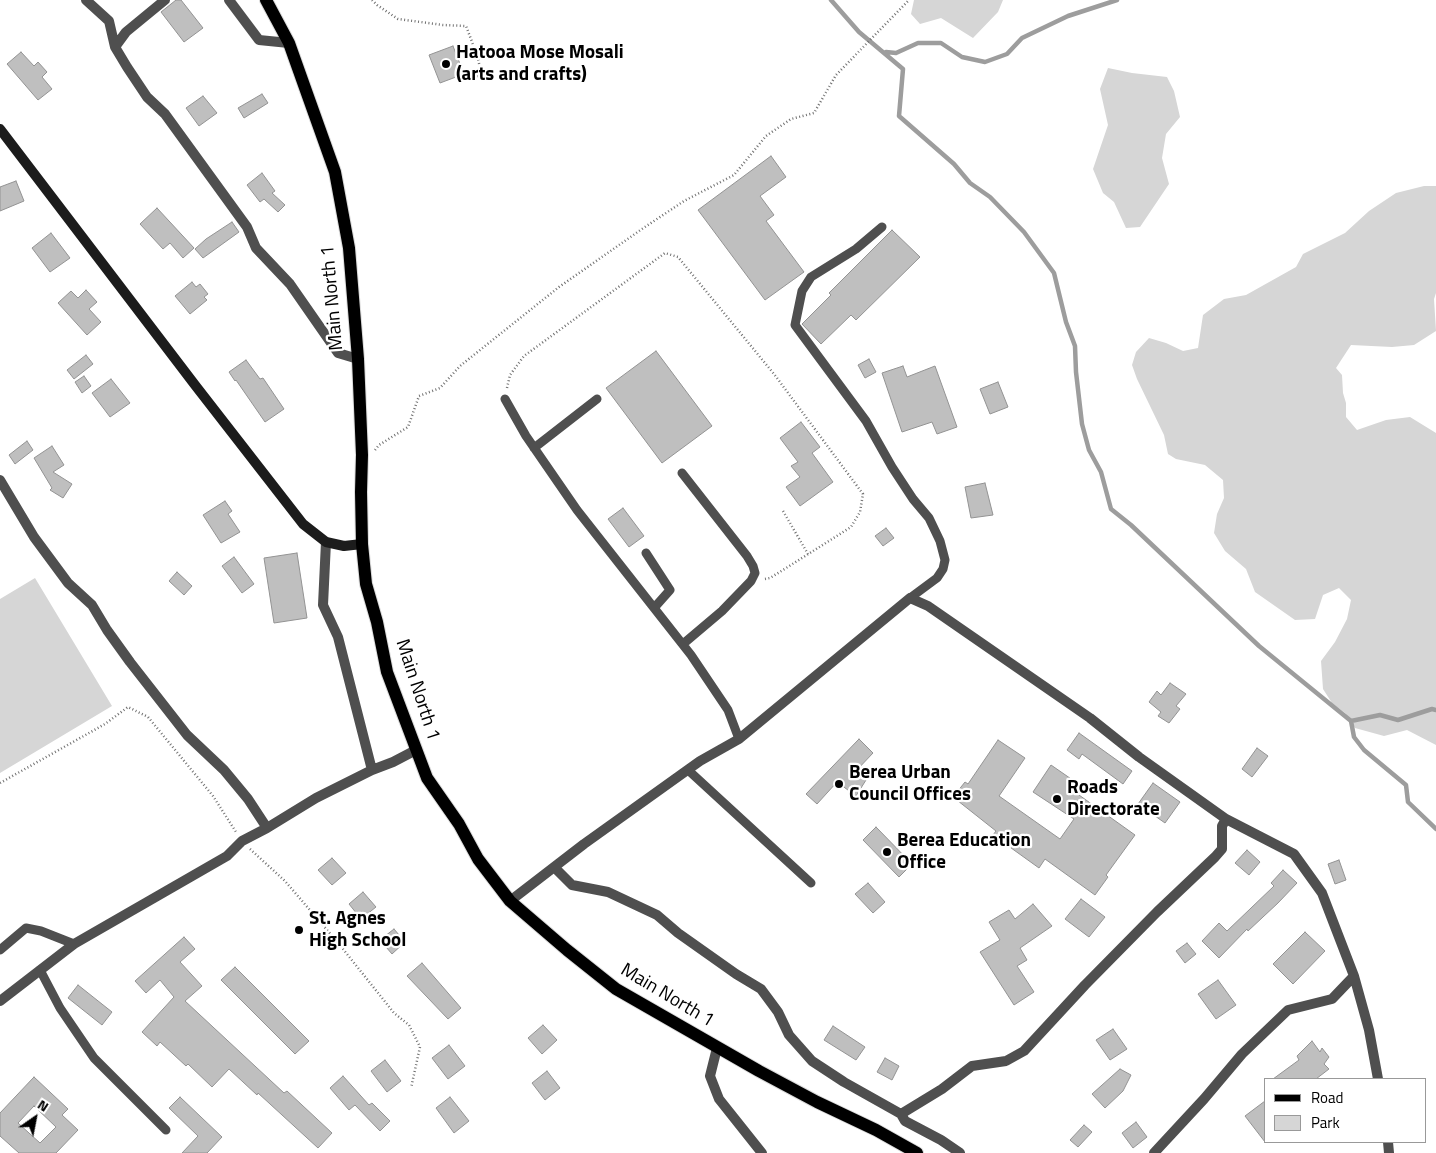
<!DOCTYPE html>
<html>
<head>
<meta charset="utf-8">
<style>
	body { margin:0 }
	#map { position:relative; width:1436px; height:1153px; overflow:hidden; background:#fff; font-family:"Titillium Web",sans-serif }
	canvas { display:block }
	.legend { position:absolute; left:1264px; top:1078px; width:162px; height:65px; box-sizing:border-box; background:#fff; border:1px solid #999; margin:0; padding:6px 9px; list-style:none; font-size:15px; color:#000 }
	.legend li { display:flex; align-items:center; gap:10px; height:25px }
	.legend b { width:25px; border:1px solid #999 }
	.north { position:absolute; left:10px; top:1093px; width:50px; height:50px; -webkit-text-stroke:4px #fff; paint-order:stroke; rotate:33deg; font-size:14px; font-weight:700; line-height:20px; text-align:center; color:#000 }
	.north::after { content:''; display:block; margin:auto; width:18px; height:22px; background:#000; clip-path:polygon(50% 0,100% 100%,50% 72%,0 100%) }
</style>
</head>
<body>
<div id="map">
<canvas width="1436" height="1153"></canvas>
<ul class="legend">
<li><b style="height:6px;background:#000"></b>Road</li>
<li><b style="height:14px;background:#d6d6d6"></b>Park</li>
</ul>
<div class="north">N</div>
</div>
<script>
const ctx = document.querySelector('canvas').getContext('2d');
ctx.lineJoin = 'round';
function paint(path, color) {
  ctx.fillStyle = color;
  ctx.fill(path, 'evenodd');
}
function shape(rows) {
  const path = new Path2D();
  for (const r of rows) {
    path.moveTo(r[0], r[1]);
    for (let i = 2; i < r.length; i += 2) path.lineTo(r[i], r[i + 1]);
  }
  return path;
}
function trace(path, color, width, dash) {
  ctx.strokeStyle = color;
  ctx.lineWidth = width;
  ctx.lineCap = dash ? 'butt' : 'round';
  ctx.setLineDash(dash || []);
  ctx.stroke(path);
}
function label(font, color, halo, rows, align = 'center') {
  ctx.font = font + ' "Titillium Web",sans-serif';
  ctx.lineWidth = 4.5;
  ctx.setLineDash([]);
  ctx.textBaseline = 'middle';
  ctx.strokeStyle = halo;
  ctx.fillStyle = color;
  for (const [text, x, y, turn = 0] of rows) {
    ctx.save();
    ctx.translate(x, y);
    ctx.rotate((+turn || 0) * Math.PI / 180);
    ctx.textAlign = isNaN(turn) ? turn : align;
    if (halo) ctx.strokeText(text, 0, 0);
    ctx.fillText(text, 0, 0);
    ctx.restore();
  }
}
const green = shape([
	[914,0,1003,0,998,12,973,38,941,18,920,24,911,14],
	[1108,68,1132,73,1167,77,1174,91,1180,117,1166,134,1162,158,1169,184,1140,227,1126,228,1114,202,1103,193,1093,169,1108,125,1100,89],
	[1424,186,1436,186,1436,293,1434,299,1436,331,1414,345,1392,347,1351,345,1336,368,1342,375,1343,393,1346,403,1346,417,1357,430,1386,420,1410,417,1436,433,1436,745,1407,730,1384,736,1355,728,1345,713,1332,703,1323,689,1321,661,1335,642,1347,619,1351,600,1339,588,1323,595,1315,619,1295,620,1255,592,1246,569,1225,551,1214,533,1217,514,1224,498,1223,480,1205,465,1176,459,1168,454,1164,435,1137,379,1132,365,1136,352,1149,338,1166,343,1183,351,1198,348,1203,315,1224,299,1246,295,1296,267,1303,254,1345,233,1369,211,1396,193],
	[35,578,112,706,0,773,0,599]
]);
const stream = shape([
	[831,0,859,32,903,69,899,116,954,164,970,183,990,197,1024,232,1054,273,1066,322,1075,346,1076,372,1082,424,1089,450,1101,472,1111,509,1131,525,1259,646,1351,721,1380,715,1398,720,1432,709,1436,710],
	[886,52,896,53,918,43,941,43,962,57,985,62,1007,54,1022,38,1068,16,1117,0],
	[1351,721,1354,737,1364,750,1406,785,1408,802,1436,829]
]);
const building = shape([
	[176,0,181,0,203,28,184,42,161,12,176,0],
	[453,46,464,74,440,83,429,55,453,46],
	[21,52,34,66,38,62,47,72,42,77,52,89,38,100,7,64,21,52],
	[262,94,268,103,244,118,238,108,262,94],
	[203,96,217,113,199,126,186,108,203,96],
	[771,156,786,177,760,196,774,215,766,221,804,272,765,300,698,210,771,156],
	[262,173,275,191,272,193,285,205,278,212,264,199,260,202,247,185,262,173],
	[16,181,24,201,0,211,0,187,16,181],
	[157,208,194,248,183,258,170,243,163,249,140,224,157,208],
	[232,222,239,232,203,258,195,249,206,239,232,222],
	[892,230,920,257,856,320,851,315,821,344,802,324,831,295,829,293,892,230],
	[51,233,70,258,50,272,32,248,51,233],
	[192,282,196,287,200,284,208,294,204,297,207,300,190,314,175,296,192,282],
	[86,290,97,302,89,309,101,322,87,335,58,303,71,291,78,298,86,290],
	[656,351,712,426,662,463,606,388,656,351],
	[86,355,93,364,74,379,67,370,86,355],
	[869,359,876,372,865,378,858,365,869,359],
	[246,360,260,379,263,378,284,409,265,422,236,380,235,381,229,372,246,360],
	[903,366,907,377,935,366,957,427,937,434,932,422,902,432,882,373,903,366],
	[84,376,91,386,82,393,75,382,84,376],
	[111,379,130,403,110,417,92,393,111,379],
	[998,382,1008,407,990,414,980,389,998,382],
	[801,422,820,447,812,453,833,482,800,506,786,487,800,477,791,466,798,462,780,438,801,422],
	[27,441,33,450,15,464,9,455,27,441],
	[52,446,64,465,53,472,72,484,63,498,50,490,52,488,34,458,52,446],
	[985,483,993,515,971,518,965,487,985,483],
	[225,501,232,511,228,514,240,532,221,543,203,515,225,501],
	[623,508,644,536,629,547,608,519,623,508],
	[886,528,894,538,883,546,875,536,886,528],
	[297,553,307,618,274,623,264,558,297,553],
	[234,557,254,584,242,593,222,566,234,557],
	[177,572,192,586,184,595,169,581,177,572],
	[1170,683,1186,694,1176,706,1180,709,1169,723,1158,716,1161,712,1149,702,1157,691,1161,695,1170,683],
	[1079,733,1132,771,1123,784,1082,754,1079,759,1067,750,1079,733],
	[859,739,873,753,855,772,866,780,856,796,837,782,817,804,806,794,859,739],
	[998,740,1025,758,999,796,1060,839,1074,819,1033,792,1051,765,1077,783,1072,790,1135,835,1106,875,1108,877,1095,895,1045,859,1039,868,993,835,996,831,953,797,965,782,968,784,998,740],
	[1257,748,1268,756,1252,777,1242,769,1257,748],
	[1153,783,1180,802,1165,823,1138,804,1153,783],
	[876,827,912,864,899,877,863,840,876,827],
	[1247,850,1260,862,1249,875,1235,863,1247,850],
	[332,858,346,873,332,885,318,870,332,858],
	[1339,860,1346,880,1335,884,1328,864,1339,860],
	[1283,870,1297,883,1278,903,1248,931,1247,929,1219,958,1202,941,1219,923,1227,931,1274,886,1271,883,1283,870],
	[868,883,885,902,873,913,855,894,868,883],
	[363,892,376,907,361,919,349,904,363,892],
	[1081,899,1105,917,1089,937,1065,919,1081,899],
	[1033,904,1052,926,1020,948,1027,960,1017,966,1034,992,1014,1005,980,952,1000,940,989,922,1009,910,1015,919,1033,904],
	[394,929,405,942,392,954,380,940,394,929],
	[1305,932,1325,951,1293,984,1273,964,1305,932],
	[184,937,195,949,180,962,202,986,185,1001,284,1093,287,1091,332,1133,318,1148,258,1093,257,1095,229,1069,212,1087,188,1064,186,1066,160,1042,157,1046,142,1032,174,997,160,980,146,993,135,981,184,937],
	[1187,943,1196,954,1185,963,1176,951,1187,943],
	[422,963,461,1008,448,1019,407,976,422,963],
	[235,967,309,1041,295,1054,221,980,235,967],
	[1218,980,1236,1005,1216,1019,1198,994,1218,980],
	[78,985,112,1012,102,1025,68,998,78,985],
	[543,1025,557,1040,542,1054,528,1038,543,1025],
	[833,1026,865,1047,856,1060,824,1040,833,1026],
	[1113,1029,1127,1049,1110,1060,1096,1040,1113,1029],
	[1312,1041,1320,1052,1322,1048,1329,1057,1324,1064,1329,1069,1316,1079,1273,1079,1299,1060,1297,1056,1312,1041],
	[449,1045,465,1066,448,1079,432,1058,449,1045],
	[885,1058,899,1066,892,1080,877,1072,885,1058],
	[385,1060,401,1081,387,1092,371,1071,385,1060],
	[1120,1069,1131,1075,1123,1091,1105,1108,1092,1094,1120,1069],
	[547,1071,560,1088,545,1100,532,1083,547,1071],
	[343,1076,369,1105,372,1103,390,1121,380,1131,355,1105,349,1110,330,1088,343,1076],
	[34,1077,68,1109,62,1115,78,1130,56,1153,19,1153,0,1136,0,1113,34,1077],
	[34,1106,56,1127,40,1143,18,1123,34,1106],
	[180,1097,222,1137,207,1153,182,1153,198,1136,169,1108,180,1097],
	[450,1097,469,1121,454,1133,436,1108,450,1097],
	[1265,1101,1265,1142,1245,1116,1265,1101],
	[1136,1122,1147,1137,1133,1148,1122,1133,1136,1122],
	[1084,1125,1092,1132,1078,1147,1070,1140,1084,1125]
]);
const path = shape([
	[372,0,377,5,398,19,443,25,466,26,477,55,482,76,470,76],
	[507,388,510,375,524,356,665,253,678,257,774,374,863,494,860,512,851,527,783,570,770,578,765,579],
	[375,450,379,445,408,427,419,396,440,388,460,366,559,287,642,229,684,201,734,175,766,136,791,119,814,113,836,75,909,0],
	[783,511,808,554],
	[0,783,105,724,128,707,148,717,213,796,236,832],
	[250,849,285,881,339,944,394,1013,409,1025,420,1047,411,1088]
]);
const lane = shape([
	[882,227,856,249,811,277,802,291,795,325,866,421,892,467,913,499,929,518,940,541,945,560,943,569,937,578,910,598],
	[505,399,526,436,577,510,691,655,728,710,739,739],
	[534,448,597,399],
	[682,473,747,556,753,566,755,573,751,581,722,611,683,644],
	[646,553,670,590,654,608],
	[688,770,811,883],
	[0,950,26,928,41,931,74,944],
	[40,970,60,1008,94,1058,166,1130]
]);
const street = shape([
	[86,0,109,21,115,47,127,67,147,97,165,114,247,227,256,248,290,284,338,353,358,359],
	[229,0,259,40,289,43],
	[115,47,126,32,165,0],
	[0,480,34,537,68,583,92,605,107,630,130,662,187,735,224,770,248,799,267,828],
	[326,542,323,605,338,637,372,770],
	[1226,819,1294,854,1322,893,1354,976],
	[554,867,572,885,608,892,657,915,678,933,736,974,761,989,778,1012,789,1035,812,1061,844,1082,901,1114,905,1121,941,1140,960,1153],
	[510,901,584,844,700,761,739,739,910,598,928,606,1090,718,1139,757,1226,819,1222,826,1222,849,1215,857,1157,912,1085,985,1024,1051,1006,1061,972,1066,942,1089,901,1114],
	[0,1001,74,944,227,856,242,841,267,828,316,798,372,770,393,762,416,750],
	[717,1048,710,1076,719,1099,762,1153],
	[1388,1142,1389,1153],
	[1154,1153,1204,1099,1242,1054,1288,1010,1332,999,1354,976,1369,1030,1378,1079]
]);
const secondary = shape([
	[0,129,195,385,303,524,326,542,344,546,362,544]
]);
const primary = shape([
	[266,0,289,43,335,172,349,248,358,359,362,455,361,492,362,544,366,584,377,622,387,672,427,778,459,824,478,859,510,901,567,950,616,989,759,1071,817,1102,876,1130,917,1153]
]);
const markers = [
	[446,64,5,"#000"],
	[839,784,5,"#000"],
	[1057,799,5,"#000"],
	[887,852,5,"#000"],
	[299,930,5,"#000"]
];
const poiNames = [
	["Hatooa Mose Mosali",456,53],
	["(arts and crafts)",456,75],
	["Berea Urban",849,773],
	["Council Offices",849,795],
	["Roads",1067,788],
	["Directorate",1067,810],
	["Berea Education",897,841],
	["Office",897,863],
	["St. Agnes",309,919],
	["High School",309,941]
];
const streetNames = [
	["Main North 1",333,298,-95],
	["Main North 1",417,690,72],
	["Main North 1",667,996,31]
];
paint(green, '#d6d6d6');
trace(stream, '#9d9d9d', 4.5);
paint(building, '#bfbfbf');
trace(building, '#939393', 1);
trace(primary, '#dbdbdb', 14);
trace(path, '#717171', 2.5, [1, 2.5]);
trace(lane, '#4f4f4f', 9);
trace(street, '#4f4f4f', 10);
trace(secondary, '#1c1c1c', 10);
trace(primary, '#000', 12);
for (const [x, y, r, color] of markers) {
  const dot = new Path2D();
  dot.arc(x, y, r, 0, 2 * Math.PI);
  ctx.fillStyle = color;
  ctx.fill(dot);
  trace(dot, '#fff', 2);
}
label('bold 19px', '#000', '#fff', poiNames, 'left');
label('19px', '#000', '#fff', streetNames);
</script>
</body>
</html>
